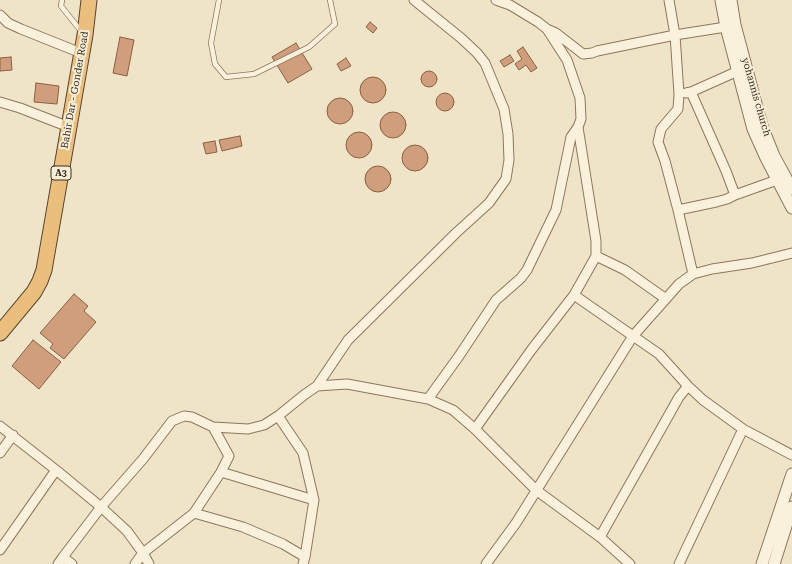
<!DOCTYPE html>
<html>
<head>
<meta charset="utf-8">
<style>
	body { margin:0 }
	canvas { display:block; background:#f0e4c8 }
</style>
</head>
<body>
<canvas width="792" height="564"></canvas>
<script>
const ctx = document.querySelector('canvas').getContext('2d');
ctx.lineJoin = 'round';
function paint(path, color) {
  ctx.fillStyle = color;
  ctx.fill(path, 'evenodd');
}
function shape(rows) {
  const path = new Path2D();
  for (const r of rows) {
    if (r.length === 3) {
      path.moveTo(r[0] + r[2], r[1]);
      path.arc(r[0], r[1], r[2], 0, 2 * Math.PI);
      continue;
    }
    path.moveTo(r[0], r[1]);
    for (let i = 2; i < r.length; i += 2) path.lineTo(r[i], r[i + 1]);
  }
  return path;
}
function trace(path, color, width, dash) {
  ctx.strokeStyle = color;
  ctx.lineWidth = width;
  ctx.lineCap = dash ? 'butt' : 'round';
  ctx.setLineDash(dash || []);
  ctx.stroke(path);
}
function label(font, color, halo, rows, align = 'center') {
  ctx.font = font + ' "Roboto Serif",serif';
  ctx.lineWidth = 4;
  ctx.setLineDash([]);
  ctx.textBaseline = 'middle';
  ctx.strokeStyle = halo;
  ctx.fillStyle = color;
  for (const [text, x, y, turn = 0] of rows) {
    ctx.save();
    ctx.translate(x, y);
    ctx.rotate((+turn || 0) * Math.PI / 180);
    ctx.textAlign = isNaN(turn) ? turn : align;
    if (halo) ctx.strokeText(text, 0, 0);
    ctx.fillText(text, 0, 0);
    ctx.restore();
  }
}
const building = shape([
	[370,22,377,28,373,33,366,27,370,22],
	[120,37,134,40,127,76,113,73,120,37],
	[296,43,312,69,288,83,272,57,296,43],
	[523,47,537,68,531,72,526,65,519,70,515,64,522,59,517,51,523,47],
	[510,55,514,61,504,67,500,61,510,55],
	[11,57,12,70,0,71,0,58,11,57],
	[346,58,351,66,341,71,337,64,346,58],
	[429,79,8],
	[373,90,13],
	[36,83,59,86,57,104,34,102,36,83],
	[445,102,9],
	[340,111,13],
	[393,125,13],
	[359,145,13],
	[240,136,242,146,222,151,219,140,240,136],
	[215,141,217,152,206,154,203,143,215,141],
	[415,158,13],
	[378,179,13],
	[74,294,88,306,84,311,96,322,64,359,50,348,53,344,40,333,74,294],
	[33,340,61,362,39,389,12,366,33,340]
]);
const service = shape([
	[62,0,61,6,81,31],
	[219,0,211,43,215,64,226,77,254,74,309,47,335,24,330,0]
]);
const minor = shape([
	[669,0,675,35,679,94,678,109,661,129,658,142,665,161,678,210,693,274],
	[0,15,8,23,21,29,81,53],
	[547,29,556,33,583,54,592,53,597,51,675,35,732,26],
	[686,93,691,92,738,71,744,70],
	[0,102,20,108,69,127],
	[735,195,777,180],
	[678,210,716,202,727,199,735,195,726,171,691,92],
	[596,256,625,270,666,299],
	[574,295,659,354,688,386,703,400,743,429,792,455],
	[317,386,347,384,428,399,453,410,475,429,536,490,600,537,630,564],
	[428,399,459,356,496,300,521,278,527,270,556,210,571,137,578,127],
	[278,416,303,453,314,500,305,557,303,564],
	[0,426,56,470,101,507,127,531,143,553,149,564],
	[475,429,532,349,574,295,596,256,596,241,578,127,581,119,580,98,567,60,547,29,538,22,510,5,496,0],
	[0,453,13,435],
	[221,472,314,500],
	[194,513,243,527,283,544,305,557],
	[600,537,679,397,688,386],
	[0,550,56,470],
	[63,557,72,564],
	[58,564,63,557,101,507,143,459,172,421,184,416,192,417,213,427,248,429,264,425,278,416,304,395,317,386,348,340,456,233,489,203,506,179,509,160,508,134,504,109,485,63,477,53,461,38,414,0],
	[135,564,143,553,194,513,221,472,229,456,213,427],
	[486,564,516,523,633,336,679,284,693,274,712,269,752,263,792,253],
	[679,564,743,429]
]);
const tertiary = shape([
	[721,0,726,27,753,129,766,158,792,208],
	[731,0,735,25,762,126,774,156,792,189],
	[762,564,792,474],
	[774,564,792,507]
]);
const trunk = shape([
	[0,333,34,292,40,281,44,270,85,35,89,0]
]);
const shields = [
	[61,173,20]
];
const shieldNames = [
	["A3",61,173]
];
const streetNames = [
	["Bahir Dar - Gonder Road",75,90,-80],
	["yohannis church",756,97,74]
];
paint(building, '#cf9f7d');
trace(building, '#8d5f41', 1);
trace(service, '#8d765c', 6);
trace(minor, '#8d765c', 11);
trace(tertiary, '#8d765c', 13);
trace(trunk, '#5b4430', 17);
trace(service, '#faf1dc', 4.5);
trace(minor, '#faf1dc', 9);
trace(tertiary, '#faf1dc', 11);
trace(trunk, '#eabe7c', 15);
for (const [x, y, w] of shields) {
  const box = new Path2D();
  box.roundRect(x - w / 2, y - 7, w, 14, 3);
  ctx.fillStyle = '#f7eed8';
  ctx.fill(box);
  trace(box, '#3d2e20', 1);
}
label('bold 9px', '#3d2e20', null, shieldNames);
label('10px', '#3d2e20', '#f7eed8', streetNames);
</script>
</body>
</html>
